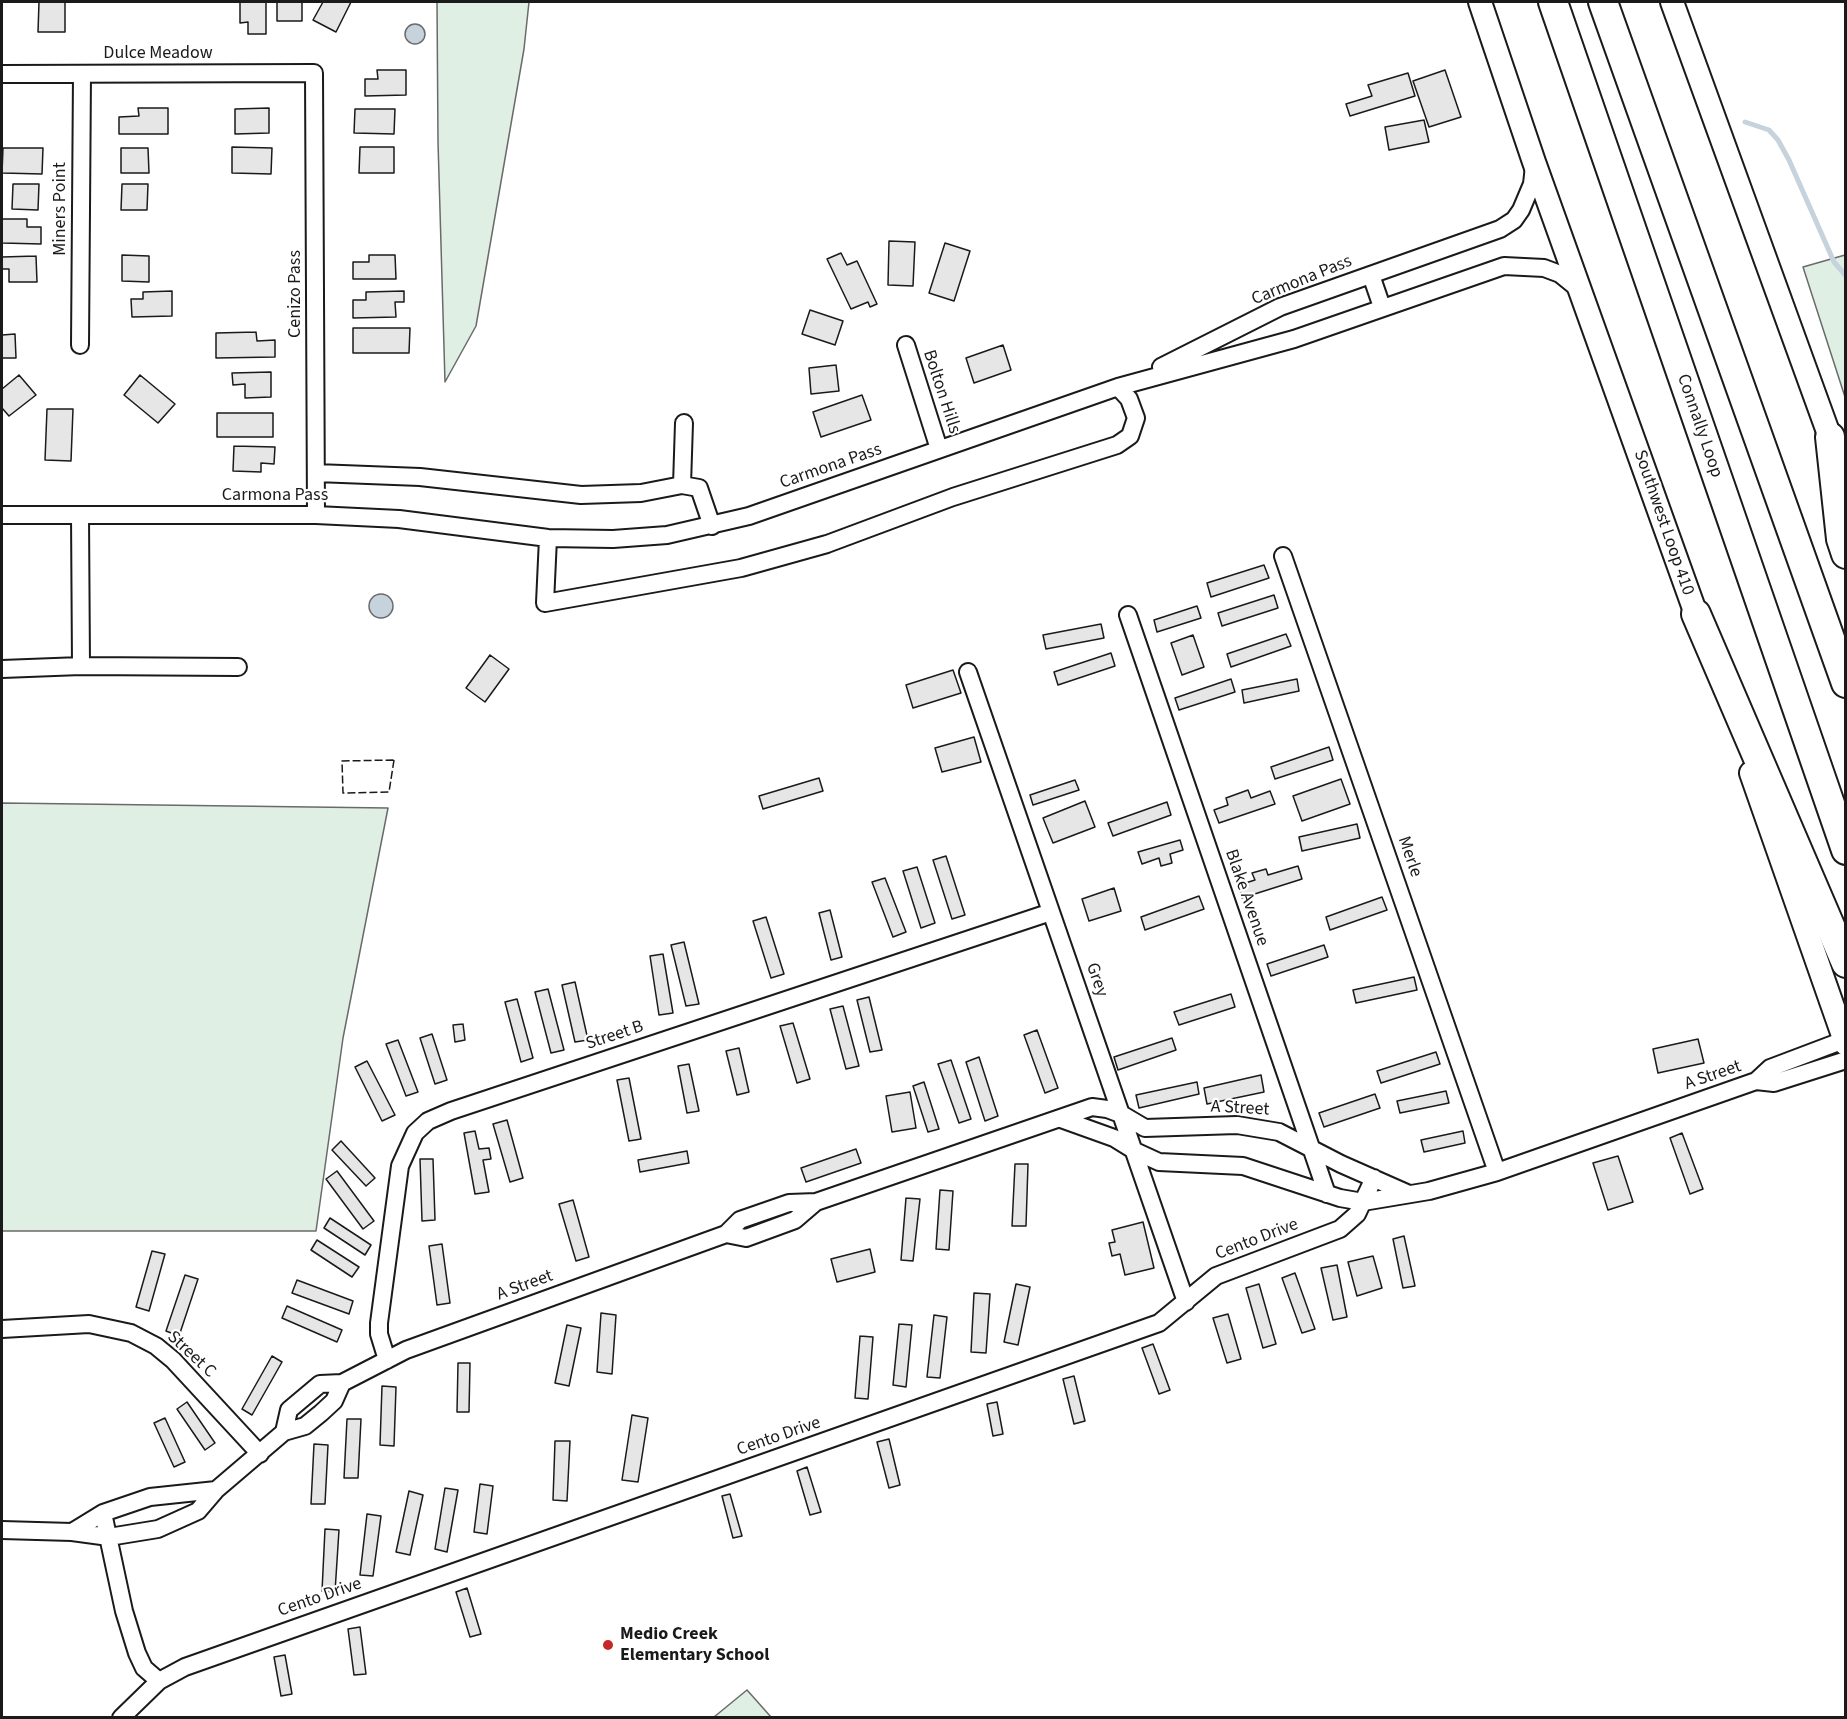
<!DOCTYPE html>
<html>
<head>
<meta charset="utf-8">
<style>
	body { margin:0 }
	#map { position:relative; width:1847px; height:1719px; overflow:hidden; background:#fff; font-family:"Source Sans 3",sans-serif }
	canvas { display:block }
	.frame { position:absolute; inset:0; border:3px solid #1a1a1a; pointer-events:none }
</style>
</head>
<body>
<div id="map">
<canvas width="1847" height="1719"></canvas>
<div class="frame"></div>
</div>
<script>
const ctx = document.querySelector('canvas').getContext('2d');
ctx.lineJoin = 'round';
function paint(path, color) {
  ctx.fillStyle = color;
  ctx.fill(path, 'evenodd');
}
function shape(rows) {
  const path = new Path2D();
  for (const r of rows) {
    if (r.length === 3) {
      path.moveTo(r[0] + r[2], r[1]);
      path.arc(r[0], r[1], r[2], 0, 2 * Math.PI);
      continue;
    }
    path.moveTo(r[0], r[1]);
    for (let i = 2; i < r.length; i += 2) path.lineTo(r[i], r[i + 1]);
  }
  return path;
}
function trace(path, color, width, dash) {
  ctx.strokeStyle = color;
  ctx.lineWidth = width;
  ctx.lineCap = dash ? 'butt' : 'round';
  ctx.setLineDash(dash || []);
  ctx.stroke(path);
}
function label(font, color, halo, rows, align = 'center') {
  ctx.font = font + ' "Source Sans 3",sans-serif';
  ctx.lineWidth = 4.5;
  ctx.setLineDash([]);
  ctx.textBaseline = 'middle';
  ctx.strokeStyle = halo;
  ctx.fillStyle = color;
  for (const [text, x, y, turn = 0] of rows) {
    ctx.save();
    ctx.translate(x, y);
    ctx.rotate((+turn || 0) * Math.PI / 180);
    ctx.textAlign = isNaN(turn) ? turn : align;
    if (halo) ctx.strokeText(text, 0, 0);
    ctx.fillText(text, 0, 0);
    ctx.restore();
  }
}
const green = shape([
	[437,2,529,2,524,49,476,326,445,382,438,142,437,2],
	[1845,255,1846,255,1845,397,1803,267,1845,255],
	[2,803,388,808,343,1038,316,1231,2,1231,2,803],
	[747,1690,771,1717,714,1717,747,1690]
]);
const water = shape([
	[415,34,10],
	[381,606,12]
]);
const stream = shape([
	[1745,122,1769,130,1778,140,1789,160,1834,262,1846,276]
]);
const building = shape([
	[39,2,65,2,65,32,38,32,39,2],
	[240,2,266,2,266,34,248,34,248,22,240,23,240,2],
	[277,2,302,2,302,21,277,21,277,2],
	[323,2,351,2,336,32,313,20,323,2],
	[377,70,406,70,406,95,365,96,365,79,378,79,377,70],
	[1445,70,1461,117,1429,127,1413,81,1445,70],
	[1408,73,1415,96,1350,116,1346,104,1372,96,1368,85,1408,73],
	[138,108,168,108,168,134,119,134,119,117,139,116,138,108],
	[269,108,269,133,235,134,235,109,269,108],
	[355,109,395,109,394,134,354,133,355,109],
	[1424,120,1429,142,1389,150,1385,127,1424,120],
	[232,147,272,148,271,174,232,173,232,147],
	[360,147,394,147,394,173,359,173,360,147],
	[3,148,43,148,42,174,2,173,3,148],
	[121,148,148,148,149,173,121,173,121,148],
	[13,184,39,184,38,210,12,209,13,184],
	[122,184,148,184,147,210,121,210,122,184],
	[2,219,27,219,27,227,41,227,41,244,2,243,2,219],
	[889,241,915,242,913,286,888,285,889,241],
	[945,243,970,251,954,301,929,293,945,243],
	[841,253,847,265,857,261,877,304,870,307,868,302,851,309,827,259,841,253],
	[122,255,149,256,149,282,122,281,122,255],
	[369,255,395,255,396,279,353,279,353,262,369,262,369,255],
	[36,256,37,282,9,282,9,269,2,269,2,257,36,256],
	[172,291,172,316,132,317,131,299,143,299,143,292,172,291],
	[404,291,404,302,395,302,396,317,353,318,353,300,366,300,366,292,404,291],
	[810,310,843,321,835,345,802,334,810,310],
	[353,328,410,328,409,353,353,353,353,328],
	[256,332,257,341,275,340,275,357,216,358,216,333,256,332],
	[15,334,16,358,2,358,2,335,15,334],
	[1003,345,1011,370,974,383,966,358,1003,345],
	[836,365,839,391,811,394,809,368,836,365],
	[271,372,271,397,245,398,245,384,233,385,232,373,271,372],
	[19,375,36,395,9,416,2,408,2,389,19,375],
	[140,375,175,404,158,423,124,395,140,375],
	[862,395,871,420,821,437,813,412,862,395],
	[47,409,73,409,71,461,45,460,47,409],
	[217,413,273,413,273,437,217,437,217,413],
	[234,446,275,447,274,464,261,463,261,472,233,471,234,446],
	[1264,565,1269,578,1211,597,1207,583,1264,565],
	[1274,595,1278,608,1222,626,1218,613,1274,595],
	[1197,606,1201,618,1157,632,1154,620,1197,606],
	[1101,624,1104,638,1046,649,1043,635,1101,624],
	[1286,634,1291,646,1231,667,1227,654,1286,634],
	[1193,635,1204,667,1182,675,1171,643,1193,635],
	[1111,653,1115,666,1058,685,1054,672,1111,653],
	[490,655,509,669,485,702,466,688,490,655],
	[953,670,961,693,913,708,906,685,953,670],
	[1231,679,1235,692,1179,710,1175,698,1231,679],
	[1297,679,1299,691,1244,703,1242,690,1297,679],
	[974,737,981,762,942,772,935,748,974,737],
	[1329,747,1333,760,1275,779,1271,767,1329,747],
	[819,778,823,791,763,809,759,796,819,778],
	[1341,779,1350,804,1302,821,1293,796,1341,779],
	[1075,780,1079,790,1033,805,1030,795,1075,780],
	[1248,790,1251,798,1270,791,1275,804,1219,823,1214,810,1228,805,1226,798,1248,790],
	[1085,801,1095,827,1053,843,1043,818,1085,801],
	[1167,802,1171,815,1113,836,1108,823,1167,802],
	[1357,824,1360,838,1302,851,1299,837,1357,824],
	[1180,840,1183,850,1170,854,1172,863,1161,866,1159,858,1142,864,1138,852,1180,840],
	[946,856,965,915,952,919,933,860,946,856],
	[1298,866,1302,879,1242,898,1239,885,1255,880,1252,873,1266,869,1268,875,1298,866],
	[917,867,935,923,921,928,903,871,917,867],
	[885,878,906,932,893,937,872,882,885,878],
	[1114,888,1121,911,1089,921,1082,899,1114,888],
	[1199,896,1204,909,1145,930,1141,917,1199,896],
	[1382,897,1387,910,1330,930,1326,917,1382,897],
	[830,910,842,957,831,960,819,913,830,910],
	[766,917,784,974,771,978,753,921,766,917],
	[684,942,699,1004,686,1006,671,945,684,942],
	[1324,945,1328,957,1271,976,1267,964,1324,945],
	[663,954,673,1013,659,1015,650,956,663,954],
	[1414,977,1417,990,1356,1003,1353,990,1414,977],
	[575,982,588,1040,575,1042,562,985,575,982],
	[548,989,564,1050,551,1053,535,992,548,989],
	[1231,994,1235,1007,1179,1025,1174,1012,1231,994],
	[869,997,882,1050,870,1052,857,1000,869,997],
	[517,999,533,1058,521,1062,505,1002,517,999],
	[843,1006,859,1066,846,1069,830,1009,843,1006],
	[793,1023,810,1079,797,1083,780,1026,793,1023],
	[463,1024,465,1040,455,1042,453,1025,463,1024],
	[1037,1030,1058,1088,1045,1093,1024,1035,1037,1030],
	[432,1034,447,1080,435,1084,420,1038,432,1034],
	[1172,1038,1176,1050,1118,1070,1114,1057,1172,1038],
	[1698,1039,1704,1063,1658,1073,1653,1049,1698,1039],
	[398,1040,418,1092,406,1096,386,1044,398,1040],
	[739,1048,749,1092,737,1095,726,1051,739,1048],
	[1436,1052,1440,1064,1381,1083,1377,1071,1436,1052],
	[979,1057,998,1116,985,1121,966,1062,979,1057],
	[951,1060,971,1119,959,1123,938,1064,951,1060],
	[367,1061,395,1115,382,1121,355,1067,367,1061],
	[689,1064,699,1111,687,1113,678,1066,689,1064],
	[1261,1075,1264,1092,1207,1104,1204,1088,1261,1075],
	[629,1078,641,1139,629,1141,617,1080,629,1078],
	[924,1082,939,1129,928,1132,913,1086,924,1082],
	[1197,1082,1199,1094,1139,1108,1136,1095,1197,1082],
	[1446,1091,1449,1103,1400,1113,1397,1101,1446,1091],
	[910,1092,916,1128,892,1132,886,1096,910,1092],
	[1375,1094,1380,1108,1324,1127,1319,1113,1375,1094],
	[507,1120,523,1178,510,1182,493,1124,507,1120],
	[475,1131,479,1149,489,1148,491,1159,483,1160,489,1192,475,1194,464,1133,475,1131],
	[1463,1131,1465,1143,1424,1152,1421,1140,1463,1131],
	[1682,1133,1703,1189,1690,1194,1670,1138,1682,1133],
	[341,1141,375,1178,366,1186,332,1150,341,1141],
	[856,1149,861,1163,806,1182,801,1168,856,1149],
	[687,1151,689,1163,640,1172,638,1160,687,1151],
	[1618,1156,1633,1202,1608,1210,1593,1163,1618,1156],
	[420,1159,433,1159,435,1220,422,1221,420,1159],
	[1015,1164,1028,1164,1026,1226,1012,1226,1015,1164],
	[337,1171,374,1221,363,1229,326,1179,337,1171],
	[940,1190,953,1191,949,1250,936,1249,940,1190],
	[906,1198,920,1199,913,1261,901,1260,906,1198],
	[573,1200,589,1257,576,1261,559,1204,573,1200],
	[330,1218,371,1245,365,1255,324,1228,330,1218],
	[1143,1222,1154,1268,1125,1275,1120,1254,1112,1256,1109,1243,1115,1242,1112,1230,1143,1222],
	[1404,1236,1415,1286,1403,1288,1393,1239,1404,1236],
	[317,1240,359,1267,352,1277,311,1250,317,1240],
	[442,1244,450,1303,437,1305,429,1246,442,1244],
	[870,1249,875,1272,837,1282,831,1259,870,1249],
	[152,1251,165,1254,149,1311,136,1307,152,1251],
	[1373,1256,1382,1288,1357,1296,1348,1262,1373,1256],
	[1337,1265,1347,1317,1333,1320,1321,1268,1337,1265],
	[1295,1273,1315,1329,1302,1333,1282,1278,1295,1273],
	[185,1275,198,1279,179,1336,166,1331,185,1275],
	[297,1280,353,1301,349,1314,292,1293,297,1280],
	[1016,1284,1030,1287,1018,1345,1004,1342,1016,1284],
	[1259,1284,1276,1344,1263,1348,1246,1288,1259,1284],
	[974,1293,990,1294,986,1353,971,1352,974,1293],
	[287,1306,342,1330,337,1342,282,1318,287,1306],
	[601,1313,616,1315,612,1374,597,1372,601,1313],
	[1228,1314,1241,1359,1227,1363,1213,1318,1228,1314],
	[934,1315,947,1317,940,1378,927,1377,934,1315],
	[899,1324,912,1325,906,1387,893,1385,899,1324],
	[567,1325,581,1328,569,1386,555,1383,567,1325],
	[860,1336,873,1337,868,1399,855,1398,860,1336],
	[1153,1344,1170,1390,1159,1394,1142,1348,1153,1344],
	[272,1356,282,1362,252,1415,242,1409,272,1356],
	[458,1363,470,1363,469,1412,457,1412,458,1363],
	[1074,1376,1085,1421,1074,1424,1063,1379,1074,1376],
	[382,1386,396,1387,394,1446,380,1445,382,1386],
	[187,1402,215,1443,205,1450,177,1409,187,1402],
	[997,1402,1003,1434,993,1436,987,1404,997,1402],
	[632,1415,648,1418,638,1482,622,1480,632,1415],
	[165,1418,185,1462,174,1467,154,1423,165,1418],
	[347,1419,361,1419,358,1478,344,1478,347,1419],
	[889,1439,900,1485,889,1488,877,1442,889,1439],
	[555,1441,570,1441,567,1501,553,1500,555,1441],
	[314,1444,328,1445,325,1504,311,1504,314,1444],
	[807,1467,821,1512,810,1515,797,1471,807,1467],
	[480,1484,493,1486,487,1534,474,1532,480,1484],
	[445,1488,458,1490,447,1552,435,1549,445,1488],
	[409,1491,423,1495,410,1555,396,1552,409,1491],
	[730,1494,742,1536,733,1538,722,1496,730,1494],
	[367,1514,381,1516,373,1576,360,1575,367,1514],
	[325,1529,339,1530,335,1592,322,1591,325,1529],
	[467,1588,481,1634,470,1637,456,1592,467,1588],
	[360,1627,366,1674,354,1675,348,1629,360,1627],
	[285,1655,292,1694,281,1696,274,1657,285,1655]
]);
const street = shape([
	[2,74,314,73,316,515],
	[1371,275,1382,307],
	[80,345,82,74],
	[906,345,939,449],
	[1161,367,1280,307,1500,229,1514,220,1521,210,1532,184,1534,166],
	[316,473,420,477,581,495,641,493,682,485,699,488,712,526],
	[682,485,684,423],
	[2,515,316,515,399,519,548,538,613,539,667,535,749,516,1118,387,1294,339,1504,266,1544,268,1560,274,1581,291],
	[548,538,545,603,741,568,827,544,953,497,1117,445,1130,436,1136,418,1129,399,1118,387],
	[1283,556,1497,1172],
	[1128,615,1327,1194],
	[81,666,238,667],
	[2,669,81,666,80,515],
	[968,672,1186,1302],
	[1756,1081,1774,1083,1846,1060],
	[1061,1119,1114,1138,1135,1151,1159,1162,1243,1166,1340,1198,1363,1202,1429,1191,1497,1172,1756,1081,1770,1068,1844,1040],
	[726,1234,746,1238,795,1220,816,1202],
	[2,1329,89,1324,131,1333,156,1346,173,1360,260,1454],
	[387,1360,379,1334,379,1323,400,1166,415,1133,428,1121,451,1111,1051,912],
	[284,1432,289,1410,320,1384,342,1383,406,1350,726,1234,740,1220,789,1203,816,1202,1092,1107,1107,1109,1123,1115,1145,1128,1237,1125,1279,1132,1341,1164,1409,1194],
	[103,1513,124,1611,137,1653,144,1668,159,1681],
	[2,1530,72,1532,109,1537,158,1529,198,1511,216,1490,284,1432,305,1426,321,1413,334,1401,342,1383],
	[72,1532,103,1513,150,1497,216,1490],
	[121,1718,159,1681,185,1667,1159,1323,1216,1276,1340,1229,1357,1214,1374,1178]
]);
const secondary = shape([
	[1480,2,1534,162,1701,628],
	[1672,2,1835,451],
	[1751,773,1846,1044]
]);
const highway = shape([
	[1553,2,1846,850],
	[1603,2,1846,683],
	[1830,437,1841,539,1846,554],
	[1696,614,1846,963]
]);
const fence = shape([
	[394,760,389,792,343,793,342,761,394,760]
]);
const markers = [
	[608,1645,6,"#c62828"]
];
const streetNames = [
	["Dulce Meadow",158,54],
	["Miners Point",61,209,-90],
	["Carmona Pass",1302,281,-22],
	["Cenizo Pass",296,294,-90],
	["Bolton Hills",941,392,72],
	["Connally Loop",1699,426,71],
	["Carmona Pass",831,467,-19],
	["Carmona Pass",275,496],
	["Southwest Loop 410",1663,523,71],
	["Merle",1409,857,71],
	["Blake Avenue",1246,898,71],
	["Grey",1096,980,71],
	["Street B",615,1036,-18],
	["A Street",1713,1076,-19],
	["A Street",1240,1109,3],
	["Cento Drive",1257,1240,-21],
	["A Street",525,1286,-20],
	["Street C",191,1355,43],
	["Cento Drive",779,1437,-19],
	["Cento Drive",320,1598,-19]
];
const poiNames = [
	["Medio Creek",620,1635],
	["Elementary School",620,1656]
];
paint(green, '#e0efe3');
trace(green, '#6a6a6a', 1.5);
paint(water, '#c6d2dc');
trace(water, '#6a6a6a', 1.5);
trace(stream, '#c6d2dc', 5);
paint(building, '#e6e6e6');
trace(building, '#1a1a1a', 1.5);
trace(street, '#1a1a1a', 20);
trace(secondary, '#1a1a1a', 26);
trace(highway, '#1a1a1a', 32);
trace(street, '#fff', 16);
trace(secondary, '#fff', 22);
trace(highway, '#fff', 28);
trace(fence, '#1a1a1a', 1.5, [8, 3]);
for (const [x, y, r, color] of markers) {
  const dot = new Path2D();
  dot.arc(x, y, r, 0, 2 * Math.PI);
  ctx.fillStyle = color;
  ctx.fill(dot);
  trace(dot, '#fff', 2);
}
label('18px', '#1a1a1a', '#fff', streetNames);
label('bold 18px', '#1a1a1a', '#fff', poiNames, 'left');
</script>
</body>
</html>
